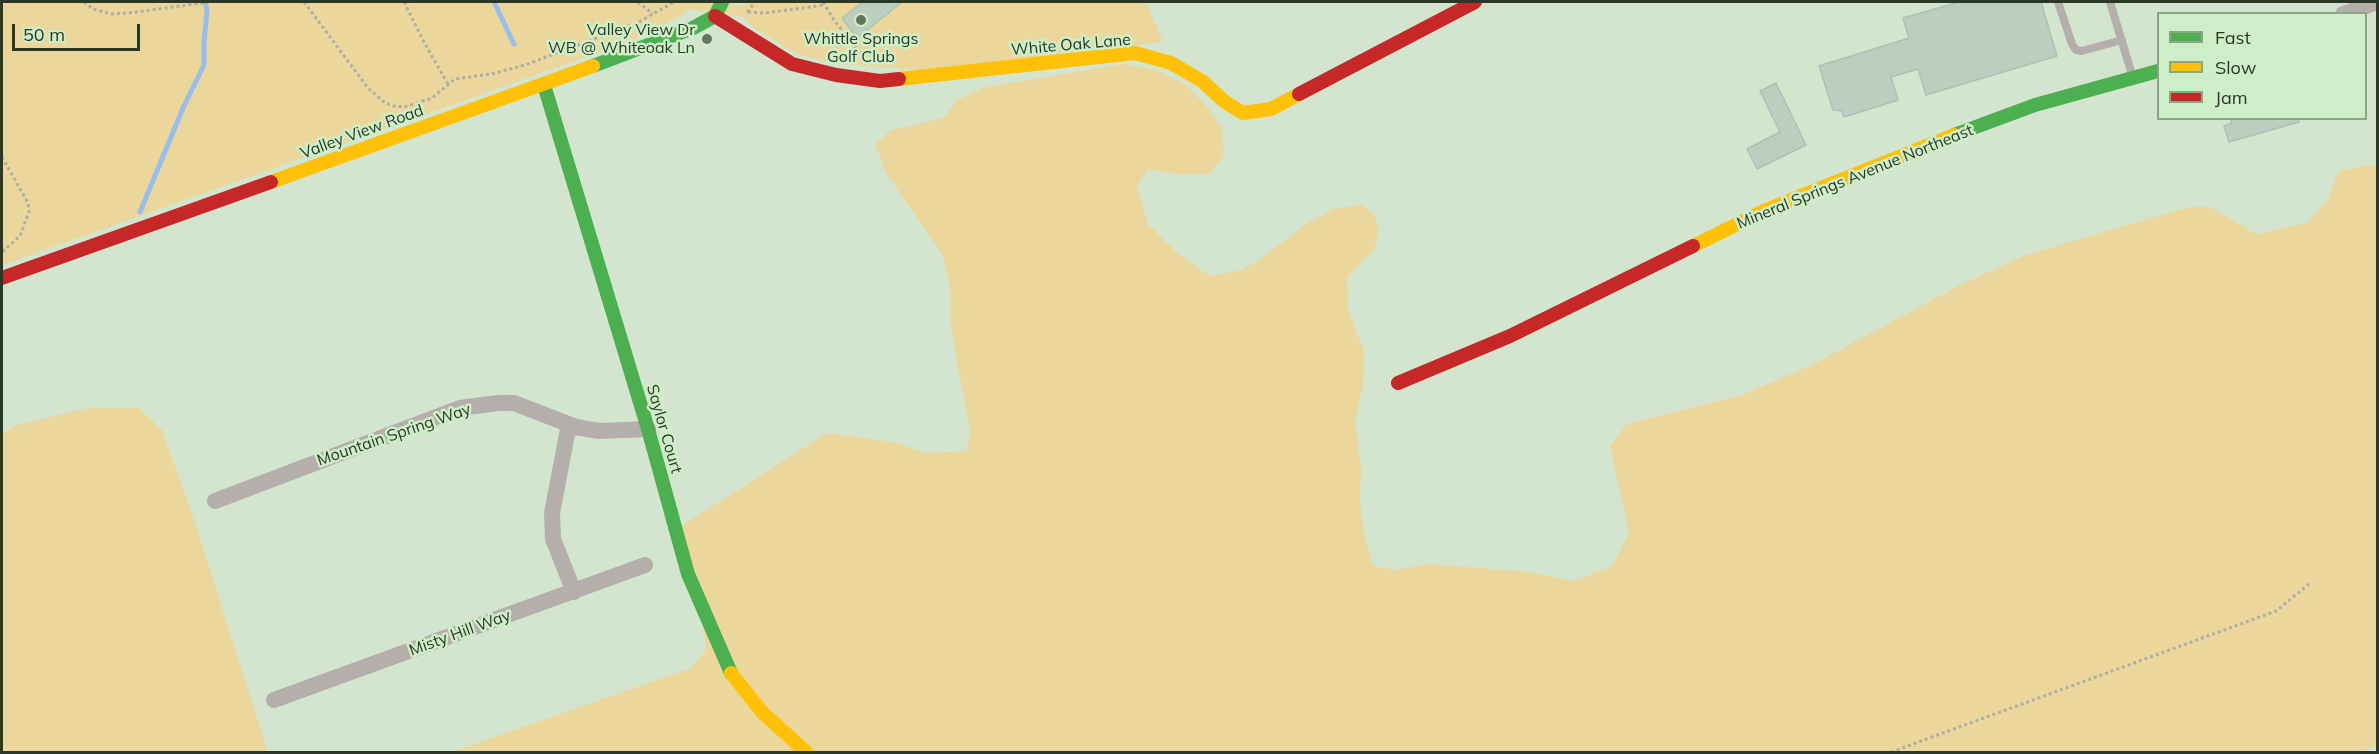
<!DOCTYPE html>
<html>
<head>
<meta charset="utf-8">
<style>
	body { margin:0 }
	#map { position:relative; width:2379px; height:754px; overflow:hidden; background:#d3e5cf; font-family:Mulish,sans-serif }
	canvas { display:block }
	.frame { position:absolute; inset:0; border:3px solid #2b3828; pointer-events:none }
	.legend { position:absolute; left:2157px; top:12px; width:210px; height:108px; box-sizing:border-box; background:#cdeec6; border:2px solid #8ca587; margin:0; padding:8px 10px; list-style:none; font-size:18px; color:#2b3828 }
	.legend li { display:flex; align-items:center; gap:12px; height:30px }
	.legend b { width:30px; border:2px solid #8ca587 }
	.scale { position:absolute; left:12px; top:24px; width:128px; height:27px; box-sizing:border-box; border:3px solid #2b3828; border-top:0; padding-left:8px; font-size:18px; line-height:21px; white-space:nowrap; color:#2b3828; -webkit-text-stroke:4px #cdeec6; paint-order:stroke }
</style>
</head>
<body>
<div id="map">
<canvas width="2379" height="754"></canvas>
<div class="frame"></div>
<ul class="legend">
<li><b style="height:8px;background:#4caf50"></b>Fast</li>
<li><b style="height:8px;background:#ffc107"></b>Slow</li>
<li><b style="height:8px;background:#c62828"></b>Jam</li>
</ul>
<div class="scale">50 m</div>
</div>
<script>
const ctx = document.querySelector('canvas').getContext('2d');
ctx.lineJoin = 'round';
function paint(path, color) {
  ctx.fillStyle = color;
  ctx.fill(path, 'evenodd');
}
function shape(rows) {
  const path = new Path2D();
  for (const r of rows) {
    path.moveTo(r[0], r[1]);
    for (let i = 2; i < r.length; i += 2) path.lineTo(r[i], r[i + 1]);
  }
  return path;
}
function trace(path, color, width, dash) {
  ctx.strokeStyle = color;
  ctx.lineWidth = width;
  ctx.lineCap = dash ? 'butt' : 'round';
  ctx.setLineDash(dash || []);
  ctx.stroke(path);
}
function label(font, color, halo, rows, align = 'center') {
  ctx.font = font + ' Mulish,sans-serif';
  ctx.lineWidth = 5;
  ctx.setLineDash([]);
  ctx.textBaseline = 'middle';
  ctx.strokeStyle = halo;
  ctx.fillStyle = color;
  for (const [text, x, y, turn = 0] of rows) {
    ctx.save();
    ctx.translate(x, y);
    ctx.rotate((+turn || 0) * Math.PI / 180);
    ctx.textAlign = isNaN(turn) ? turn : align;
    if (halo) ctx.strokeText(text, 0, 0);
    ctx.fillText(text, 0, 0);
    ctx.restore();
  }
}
const green = shape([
	[2,2,722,2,740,6,749,2,1146,2,1163,42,939,71,837,64,800,55,790,50,751,26,744,17,691,9,658,29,617,46,2,265],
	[1123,64,1156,70,1186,85,1210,110,1222,130,1224,156,1209,174,1179,174,1147,169,1137,187,1148,224,1178,254,1210,276,1242,270,1262,258,1306,224,1333,209,1361,205,1374,215,1379,231,1374,249,1347,277,1348,310,1364,352,1363,385,1355,422,1361,469,1360,502,1364,536,1373,566,1396,570,1429,564,1529,572,1574,581,1612,566,1629,533,1610,446,1627,424,1742,395,1812,365,1960,285,2026,255,2127,225,2189,207,2210,207,2256,234,2307,223,2327,200,2339,171,2368,165,2377,166,2378,744,2362,752,452,752,691,668,706,650,702,618,672,532,827,433,893,442,925,453,967,451,970,430,951,329,950,287,942,254,886,173,875,144,891,130,944,118,957,100,982,88],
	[88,408,139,408,162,430,193,517,268,752,2,752,2,433,17,425]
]);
const stream = shape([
	[494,2,514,44],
	[140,212,183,108,204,65,204,42,207,10,205,2]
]);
const building = shape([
	[863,2,902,2,857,38,842,18,863,2],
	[1959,2,2041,2,2057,56,1926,95,1918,69,1891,77,1898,100,1844,117,1842,111,1833,110,1819,66,1909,38,1903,18,1959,2],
	[1776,83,1806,145,1757,169,1747,149,1780,132,1760,91,1776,83],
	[2230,118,2298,118,2299,122,2229,142,2224,126,2232,123,2230,118]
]);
const path = shape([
	[84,2,93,9,111,14,129,13,209,2],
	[304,2,368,88,385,103,394,106,404,107,432,98,455,79,491,74,525,65,639,22,674,2],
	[404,2,425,44,448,84],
	[638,2,653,14],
	[823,2,834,20,864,58],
	[747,12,755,2],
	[748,12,765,13,825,5],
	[2,157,28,203,29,212,20,236,2,252],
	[1891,752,2276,611,2309,584]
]);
const lane = shape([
	[2058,2,2072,44,2076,50,2082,51,2122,40],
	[2110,2,2133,78]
]);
const street = shape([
	[2343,14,2378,2],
	[569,424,552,513,553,539,574,592],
	[215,501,460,408,498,403,514,403,576,427,599,431,648,429],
	[274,700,645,565]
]);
const fast = shape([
	[593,66,693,28,715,16,722,2],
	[544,85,648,429,688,574,731,673],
	[1954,135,2035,105,2158,71]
]);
const slow = shape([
	[899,79,1135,53,1171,63,1202,81,1225,102,1243,113,1271,109,1299,94],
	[271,182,593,66],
	[1693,246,1766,210,1954,135],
	[731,673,762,712,806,752]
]);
const jam = shape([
	[715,16,792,64,836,75,880,81,899,79],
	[1299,94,1475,2],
	[2,278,271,182],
	[1398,383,1510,336,1693,246]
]);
const markers = [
	[861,20,6,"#667562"],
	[707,39,6,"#667562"]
];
const poiNames = [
	["Valley View Dr",695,30],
	["WB @ Whiteoak Ln",695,48],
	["Whittle Springs",861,39,"center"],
	["Golf Club",861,57,"center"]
];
const streetNames = [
	["White Oak Lane",1071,45,-5],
	["Valley View Road",362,132,-20],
	["Mineral Springs Avenue Northeast",1855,177,-22],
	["Saylor Court",664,429,74],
	["Mountain Spring Way",394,435,-19],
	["Misty Hill Way",460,633,-20]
];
paint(green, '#ebd79b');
trace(stream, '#99beec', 5);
paint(building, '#bccebf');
trace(building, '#aec0b1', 1.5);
trace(path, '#acaea7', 3, [3, 3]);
trace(lane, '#b4afab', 8);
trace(street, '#b4afab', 16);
trace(fast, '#4caf50', 14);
trace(slow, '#ffc107', 14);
trace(jam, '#c62828', 14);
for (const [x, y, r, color] of markers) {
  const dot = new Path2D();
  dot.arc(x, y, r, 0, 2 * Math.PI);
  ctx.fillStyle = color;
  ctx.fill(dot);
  trace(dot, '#cdeec6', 2);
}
label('16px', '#2b3828', '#cdeec6', poiNames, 'right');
label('16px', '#2b3828', '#cdeec6', streetNames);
</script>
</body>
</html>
